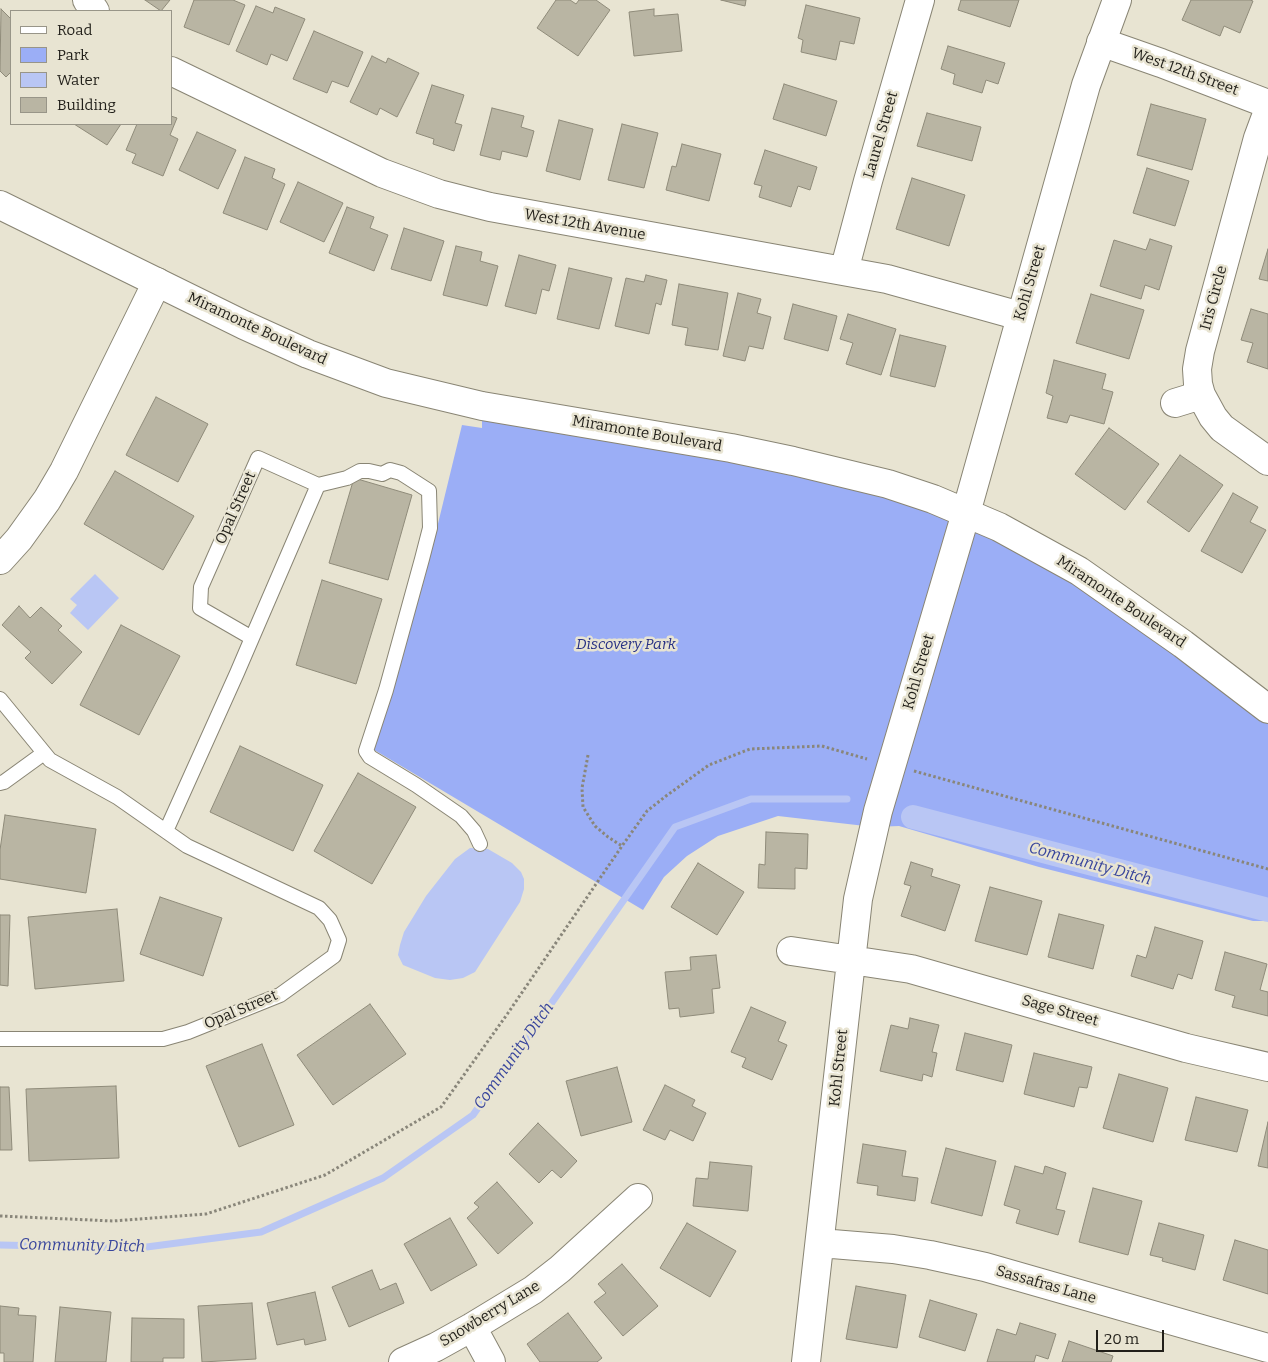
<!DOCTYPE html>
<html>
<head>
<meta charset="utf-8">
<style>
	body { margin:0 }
	#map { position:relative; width:1268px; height:1362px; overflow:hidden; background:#e8e4d2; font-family:Bitter,serif }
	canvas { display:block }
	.legend { position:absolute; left:10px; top:10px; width:162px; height:115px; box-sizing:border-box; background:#e8e4d2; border:1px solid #989588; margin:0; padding:6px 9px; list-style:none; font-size:15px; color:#211f19 }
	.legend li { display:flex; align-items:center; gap:10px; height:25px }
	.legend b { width:25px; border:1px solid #989588 }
	.scale { position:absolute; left:1096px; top:1330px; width:68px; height:22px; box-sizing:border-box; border:2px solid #211f19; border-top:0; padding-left:6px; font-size:15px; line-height:18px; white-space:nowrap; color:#211f19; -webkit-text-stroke:4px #e8e4d2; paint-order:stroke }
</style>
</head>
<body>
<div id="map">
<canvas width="1268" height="1362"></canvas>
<ul class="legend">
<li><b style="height:6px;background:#fff"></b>Road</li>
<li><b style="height:14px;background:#9baef6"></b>Park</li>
<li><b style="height:14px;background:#b9c6f4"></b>Water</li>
<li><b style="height:14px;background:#b9b5a3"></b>Building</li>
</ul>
<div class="scale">20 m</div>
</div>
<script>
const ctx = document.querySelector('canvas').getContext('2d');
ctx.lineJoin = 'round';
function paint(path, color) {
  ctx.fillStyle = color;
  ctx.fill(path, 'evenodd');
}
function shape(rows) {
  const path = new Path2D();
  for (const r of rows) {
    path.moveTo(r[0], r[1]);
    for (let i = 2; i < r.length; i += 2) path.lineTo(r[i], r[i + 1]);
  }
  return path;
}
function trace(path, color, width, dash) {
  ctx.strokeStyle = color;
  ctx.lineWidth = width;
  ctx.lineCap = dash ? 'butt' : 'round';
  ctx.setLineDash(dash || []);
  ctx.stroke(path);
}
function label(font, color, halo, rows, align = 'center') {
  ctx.font = font + ' Bitter,serif';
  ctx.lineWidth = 5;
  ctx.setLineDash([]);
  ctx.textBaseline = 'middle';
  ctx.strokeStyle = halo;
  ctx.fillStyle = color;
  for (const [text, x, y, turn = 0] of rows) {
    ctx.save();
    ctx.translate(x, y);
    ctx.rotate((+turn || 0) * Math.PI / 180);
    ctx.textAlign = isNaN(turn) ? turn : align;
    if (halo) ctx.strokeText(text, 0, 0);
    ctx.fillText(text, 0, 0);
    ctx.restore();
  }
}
const green = shape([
	[482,406,966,513,1268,709,1268,921,1253,921,1039,867,899,826,874,827,778,816,718,836,687,856,664,877,643,910,371,748,399,667,426,573,462,425,482,428]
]);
const water = shape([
	[95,574,119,598,88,630,70,613,77,605,70,599],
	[470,848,488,849,512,863,521,872,524,879,524,889,520,902,475,972,463,978,450,980,435,978,403,965,398,955,400,945,404,932,426,896,455,859]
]);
const stream = shape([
	[0,1245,139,1248,261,1232,383,1178,473,1115,675,827,751,799,847,799]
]);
const canal = shape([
	[913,817,1268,910]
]);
const building = shape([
	[145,0,170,0,161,11,145,0],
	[194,0,233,0,245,5,229,45,184,27,194,0],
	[556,0,570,0,576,4,579,0,596,0,610,10,578,56,537,28,556,0],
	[721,0,746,0,745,6,721,0],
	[961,0,1019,0,1010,27,958,10,961,0],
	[1191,0,1250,0,1253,1,1240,33,1224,26,1220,36,1182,20,1191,0],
	[806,5,860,18,854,44,840,41,836,60,801,52,803,40,798,38,806,5],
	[256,6,273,13,275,7,305,19,287,61,271,54,267,65,236,51,256,6],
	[1,9,11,19,11,72,6,77,0,71,1,9],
	[654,9,654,16,678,14,682,51,634,56,629,12,654,9],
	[314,31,363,52,348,87,332,81,327,93,293,79,314,31],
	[948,46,1005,63,998,84,986,80,982,93,953,84,955,74,941,69,948,46],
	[372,56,386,63,388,58,419,73,397,117,380,108,377,115,350,102,372,56],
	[784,84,837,101,826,136,773,119,784,84],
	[432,85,464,95,455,123,462,125,454,151,433,144,434,139,416,133,432,85],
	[1151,104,1206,119,1192,170,1137,155,1151,104],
	[492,108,524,116,521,127,534,131,527,157,502,151,500,160,480,155,492,108],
	[927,113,981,127,972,161,917,146,927,113],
	[171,116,177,118,170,135,178,139,163,176,132,163,136,154,126,150,137,124,171,124,171,116],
	[559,120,593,129,580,180,546,171,559,120],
	[74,124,121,124,107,145,74,124],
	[622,124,658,133,644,188,608,180,622,124],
	[197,132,236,150,218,189,179,170,197,132],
	[682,144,721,154,709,201,666,190,672,166,676,167,682,144],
	[765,150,817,167,810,190,798,186,791,207,759,197,762,186,754,184,765,150],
	[245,157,275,169,272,178,285,184,267,230,223,213,245,157],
	[1147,168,1189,181,1175,226,1133,213,1147,168],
	[912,178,965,195,949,246,896,229,912,178],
	[298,182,343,203,324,242,280,222,298,182],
	[347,207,374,217,370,228,388,235,374,271,329,253,347,207],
	[404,228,444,241,431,281,391,269,404,228],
	[1150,239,1172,246,1159,290,1145,285,1141,299,1100,286,1114,240,1146,250,1150,239],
	[456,246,482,252,480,261,498,266,487,306,443,295,456,246],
	[1268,249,1268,281,1259,279,1268,249],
	[519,255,556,265,549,291,542,289,536,314,505,306,519,255],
	[569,268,612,278,599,329,557,319,569,268],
	[646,275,667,280,661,305,656,303,649,334,615,326,626,278,644,282,646,275],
	[679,284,728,293,718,350,685,345,688,328,672,325,679,284],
	[738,293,761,299,757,313,771,317,763,349,749,346,745,361,723,356,738,293],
	[1091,294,1144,310,1129,359,1076,343,1091,294],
	[793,304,837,316,828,351,784,339,793,304],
	[1251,309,1268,314,1268,369,1247,362,1253,343,1241,340,1251,309],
	[848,314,896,329,881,375,846,364,853,343,840,339,848,314],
	[900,335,946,346,935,387,890,376,900,335],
	[1054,360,1106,374,1102,389,1113,392,1104,424,1070,415,1067,423,1047,418,1053,396,1046,393,1054,360],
	[156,397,208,424,178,482,126,455,156,397],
	[1109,428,1159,464,1125,510,1075,474,1109,428],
	[1180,455,1223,485,1189,532,1147,502,1180,455],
	[115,471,194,516,163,570,84,524,115,471],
	[354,478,412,495,388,580,329,563,354,478],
	[1233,493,1258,507,1250,522,1266,530,1242,573,1201,551,1233,493],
	[322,580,382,599,356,684,296,665,322,580],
	[19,606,30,618,41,607,62,626,58,630,82,652,52,684,25,658,31,652,2,625,19,606],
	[121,625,180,656,139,735,80,705,121,625],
	[240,746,323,785,293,851,210,812,240,746],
	[358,773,416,807,372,884,314,851,358,773],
	[5,815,96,829,86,893,0,879,0,850,5,815],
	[766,832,808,834,807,869,795,868,795,889,758,888,759,864,765,865,766,832],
	[911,862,933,869,931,876,960,885,945,931,901,916,911,886,904,884,911,862],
	[698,863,744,892,717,935,671,907,698,863],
	[990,887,1042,901,1027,955,975,941,990,887],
	[160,897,222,918,203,976,140,954,160,897],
	[117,909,124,981,35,989,28,917,117,909],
	[1059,914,1104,925,1093,969,1048,957,1059,914],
	[0,915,10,915,8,986,0,985,0,915],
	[1155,927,1203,941,1192,979,1178,974,1173,989,1131,976,1137,955,1146,958,1155,927],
	[1225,952,1267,964,1260,990,1268,992,1268,1016,1232,1007,1235,996,1215,990,1225,952],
	[716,955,720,988,712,989,714,1013,680,1017,679,1008,669,1009,665,972,691,970,690,957,716,955],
	[370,1004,406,1054,333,1105,297,1055,370,1004],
	[751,1007,786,1022,778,1041,787,1045,772,1080,742,1067,746,1058,731,1052,751,1007],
	[910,1018,939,1025,932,1052,937,1053,932,1077,923,1074,922,1081,880,1071,891,1025,908,1029,910,1018],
	[965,1033,1012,1045,1003,1082,956,1070,965,1033],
	[262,1044,294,1125,239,1147,206,1066,262,1044],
	[1034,1053,1092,1067,1087,1088,1079,1087,1074,1107,1024,1094,1034,1053],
	[617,1067,632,1122,581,1136,566,1081,617,1067],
	[1119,1074,1168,1088,1153,1142,1103,1128,1119,1074],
	[665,1085,695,1100,692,1106,706,1113,693,1141,670,1130,665,1140,643,1130,665,1085],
	[116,1086,119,1158,29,1161,26,1089,116,1086],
	[0,1087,9,1087,12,1150,0,1150,0,1087],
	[1196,1097,1248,1110,1237,1152,1185,1140,1196,1097],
	[1268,1122,1268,1168,1258,1166,1268,1122],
	[538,1123,577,1161,561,1178,552,1170,539,1183,509,1154,538,1123],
	[863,1144,906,1151,902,1176,918,1178,915,1201,877,1195,878,1186,857,1183,863,1144],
	[946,1148,996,1161,982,1216,931,1203,946,1148],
	[710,1162,752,1166,748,1211,693,1206,696,1178,708,1179,710,1162],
	[1015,1166,1043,1174,1045,1166,1066,1173,1056,1209,1065,1211,1058,1235,1016,1223,1020,1210,1004,1205,1015,1166],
	[497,1182,533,1223,498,1254,467,1218,479,1207,474,1203,497,1182],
	[1093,1188,1142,1201,1128,1255,1079,1242,1093,1188],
	[450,1218,477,1265,431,1291,404,1244,450,1218],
	[687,1223,736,1251,710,1297,660,1268,687,1223],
	[1159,1223,1204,1235,1195,1270,1162,1261,1163,1258,1150,1255,1159,1223],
	[1235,1240,1268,1250,1268,1294,1223,1280,1235,1240],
	[622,1264,658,1306,623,1336,594,1302,606,1293,598,1284,622,1264],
	[372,1270,380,1290,396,1283,404,1303,349,1327,332,1287,372,1270],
	[856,1286,906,1295,897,1348,846,1339,856,1286],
	[315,1292,326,1340,305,1345,304,1339,277,1345,267,1303,315,1292],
	[930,1300,977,1314,965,1351,919,1337,930,1300],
	[252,1303,256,1359,202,1362,198,1306,252,1303],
	[0,1306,19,1308,18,1315,36,1316,33,1362,4,1362,4,1353,0,1353,0,1306],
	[60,1307,111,1312,106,1362,55,1362,60,1307],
	[568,1313,602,1358,597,1362,540,1362,527,1344,568,1313],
	[132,1318,184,1319,184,1358,163,1358,163,1362,131,1362,132,1318],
	[1020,1323,1056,1334,1048,1359,1036,1355,1034,1362,987,1362,997,1329,1016,1335,1020,1323],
	[1069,1341,1113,1356,1111,1362,1062,1362,1069,1341]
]);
const path = shape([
	[588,755,582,788,583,807,595,826,608,837,622,846],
	[914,771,1268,869],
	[0,1216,113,1221,206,1214,325,1175,441,1107,508,1013,622,846,647,811,666,796,709,765,750,749,822,746,867,759]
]);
const lane = shape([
	[258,458,318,485,252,638,200,608,201,587,258,458],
	[318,485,347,478,360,471,369,471,382,474,390,470,401,473,429,491,430,528,422,559,386,690,366,751,370,757,416,785,461,816,474,831,480,844],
	[0,699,50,760,117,797,187,846,319,908,330,920,339,940,334,956,280,995,188,1032,163,1039,0,1039],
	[0,783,4,782,44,753],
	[166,831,237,673,252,638]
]);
const street = shape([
	[87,0,95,11],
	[1101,42,1161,63,1268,104],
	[171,71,382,173,439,194,490,207,887,279,1020,316],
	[1268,111,1258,138,1200,351,1197,369,1198,384,1201,395,1213,417,1222,428,1268,461],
	[844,271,868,181,920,0],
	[1175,403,1201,395],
	[0,560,19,539,47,500,64,471,157,282],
	[791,951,911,969,1186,1048,1268,1067],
	[820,1243,893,1249,930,1255,985,1267,1268,1348],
	[472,1327,491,1362],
	[403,1362,436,1347,472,1327,533,1290,560,1269,638,1198],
	[806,1362,858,899,878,811,966,513]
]);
const secondary = shape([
	[0,205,244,325,308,354,386,383,482,406,731,448,793,461,888,484,933,499,999,527,1079,571,1183,644,1268,709],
	[966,513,1086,85,1117,0]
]);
const streetNames = [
	["West 12th Street",1185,72,20],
	["Laurel Street",881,135,-74],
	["West 12th Avenue",585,225,10],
	["Kohl Street",1030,283,-74],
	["Iris Circle",1214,298,-75],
	["Miramonte Boulevard",257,329,25],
	["Miramonte Boulevard",647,434,10],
	["Opal Street",236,508,-66],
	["Miramonte Boulevard",1121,602,34],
	["Kohl Street",919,672,-74],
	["Opal Street",241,1010,-23],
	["Sage Street",1060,1011,16],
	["Kohl Street",839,1068,-84],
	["Sassafras Lane",1046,1285,16],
	["Snowberry Lane",490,1314,-31]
];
const parkNames = [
	["Discovery Park",626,645]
];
const waterNames = [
	["Community Ditch",1090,864,15],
	["Community Ditch",514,1056,-55],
	["Community Ditch",82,1246,1]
];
paint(green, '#9baef6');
paint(water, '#b9c6f4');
trace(stream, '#b9c6f4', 7);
trace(canal, '#b9c6f4', 24);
paint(building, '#b9b5a3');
trace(building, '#8f8b7a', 1);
trace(lane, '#898574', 16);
trace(street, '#898574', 30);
trace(secondary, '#898574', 30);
trace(path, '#89867a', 3, [2.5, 2.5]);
trace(lane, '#fff', 14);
trace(street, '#fff', 28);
trace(secondary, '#fff', 28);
label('15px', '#211f19', '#e8e4d2', streetNames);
label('italic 15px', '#273084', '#e8e4d2', parkNames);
label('italic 16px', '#38459c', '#e8e4d2', waterNames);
</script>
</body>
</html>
